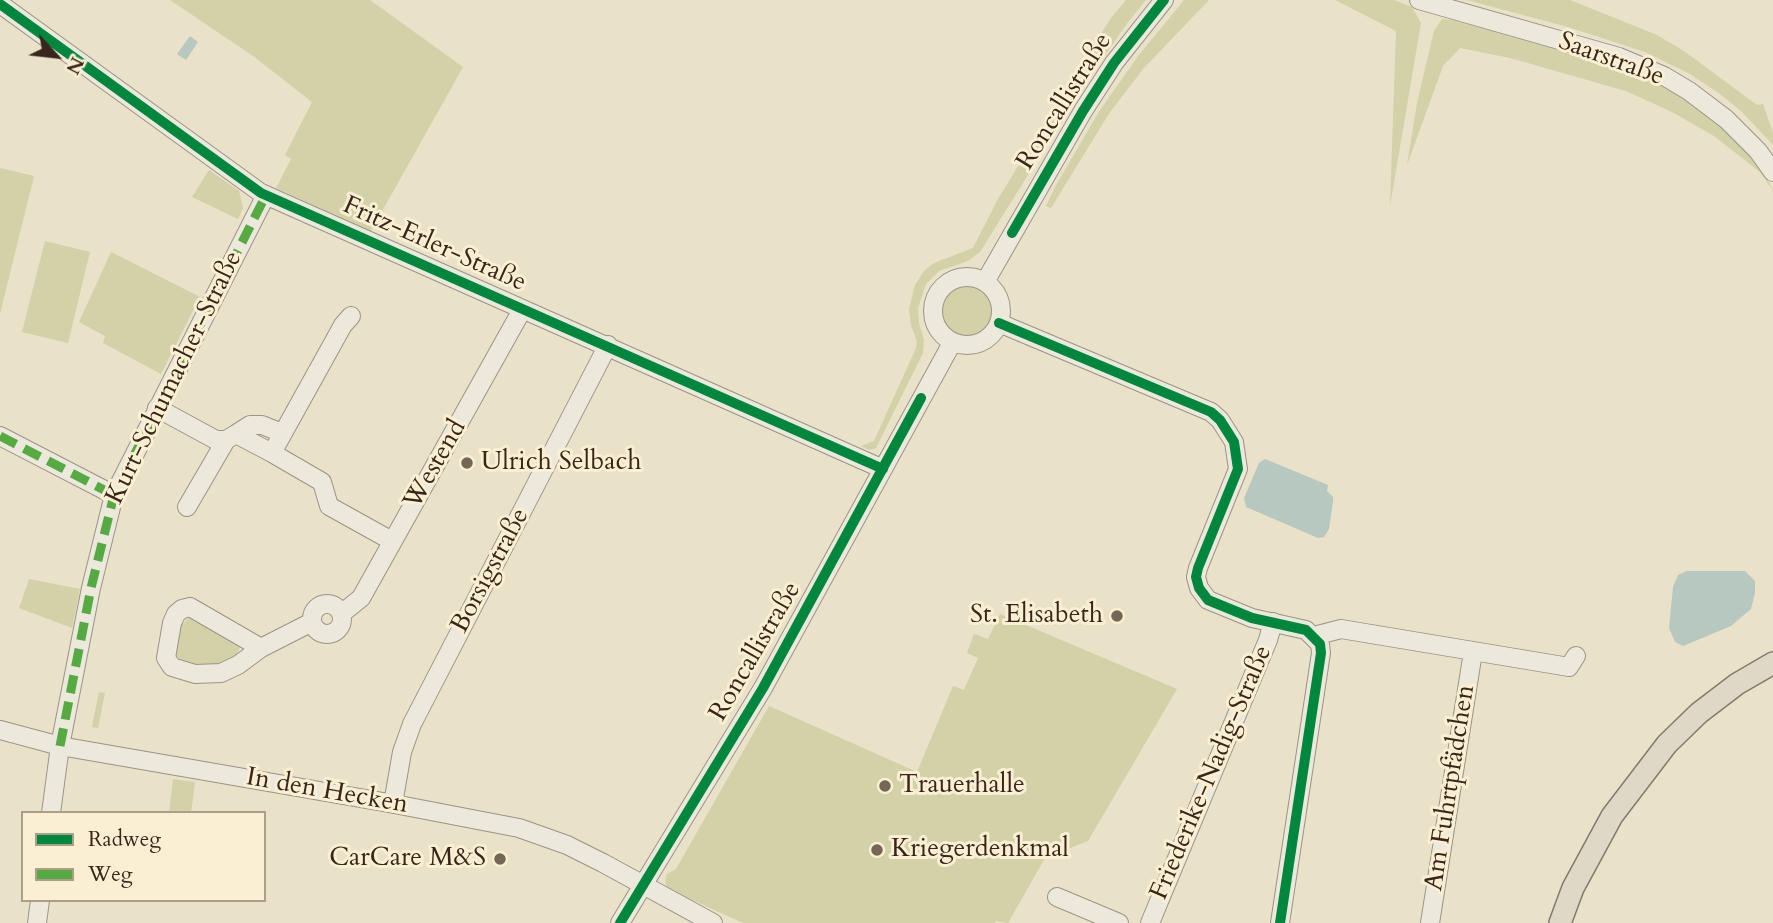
<!DOCTYPE html>
<html>
<head>
<meta charset="utf-8">
<style>
	body { margin:0 }
	#map { position:relative; width:1773px; height:923px; overflow:hidden; background:#e9e1c8; font-family:Cardo,serif }
	canvas { display:block }
	.legend { position:absolute; left:21px; top:811px; width:245px; height:91px; box-sizing:border-box; background:#faefd3; border:2px solid #ac9f89; margin:0; padding:9px 12px; list-style:none; font-size:21px; color:#372619 }
	.legend li { display:flex; align-items:center; gap:14px; height:35px }
	.legend b { width:35px; border:2px solid #ac9f89 }
	.north { position:absolute; left:21px; top:21px; width:70px; height:70px; -webkit-text-stroke:5px #faefd3; paint-order:stroke; rotate:117deg; font-size:19px; font-weight:700; line-height:28px; text-align:center; color:#372619 }
	.north::after { content:''; display:block; margin:auto; width:24px; height:32px; background:#372619; clip-path:polygon(50% 0,100% 100%,50% 72%,0 100%) }
</style>
</head>
<body>
<div id="map">
<canvas width="1773" height="923"></canvas>
<ul class="legend">
<li><b style="height:9px;background:#00873e"></b>Radweg</li>
<li><b style="height:9px;background:#55aa42"></b>Weg</li>
</ul>
<div class="north">N</div>
</div>
<script>
const ctx = document.querySelector('canvas').getContext('2d');
ctx.lineJoin = 'round';
function paint(path, color) {
  ctx.fillStyle = color;
  ctx.fill(path, 'evenodd');
}
function shape(rows) {
  const path = new Path2D();
  for (const r of rows) {
    if (r.length === 3) {
      path.moveTo(r[0] + r[2], r[1]);
      path.arc(r[0], r[1], r[2], 0, 2 * Math.PI);
      continue;
    }
    path.moveTo(r[0], r[1]);
    for (let i = 2; i < r.length; i += 2) path.lineTo(r[i], r[i + 1]);
  }
  return path;
}
function trace(path, color, width, dash) {
  ctx.strokeStyle = color;
  ctx.lineWidth = width;
  ctx.lineCap = dash ? 'butt' : 'round';
  ctx.setLineDash(dash || []);
  ctx.stroke(path);
}
function label(font, color, halo, rows, align = 'center') {
  ctx.font = font + ' Cardo,serif';
  ctx.lineWidth = 6;
  ctx.setLineDash([]);
  ctx.textBaseline = 'middle';
  ctx.strokeStyle = halo;
  ctx.fillStyle = color;
  for (const [text, x, y, turn = 0] of rows) {
    ctx.save();
    ctx.translate(x, y);
    ctx.rotate((+turn || 0) * Math.PI / 180);
    ctx.textAlign = isNaN(turn) ? turn : align;
    if (halo) ctx.strokeText(text, 0, 0);
    ctx.fillText(text, 0, 0);
    ctx.restore();
  }
}
const green = shape([
	[170,0,370,0,463,67,371,231,276,188,291,159,285,155,312,102,253,56],
	[1126,0,1146,0,1128,22,1077,96,980,252,968,261,939,271,926,284,918,308,919,323,924,340,923,353,876,448,869,450,861,446,874,441,916,348,917,342,911,325,909,309,915,285,924,271,934,263,973,248,998,199,1066,88,1111,18],
	[1184,0,1209,0,1144,68,1110,112,1051,208,1046,206,1055,187,1100,110,1139,55],
	[1335,0,1394,0,1412,7,1421,23,1390,206,1396,31],
	[1467,0,1570,0,1657,35,1684,51,1757,105,1763,104,1773,133,1773,145,1742,112,1720,94,1690,74,1645,52,1568,27],
	[1442,19,1452,20,1592,57,1628,70,1662,85,1696,105,1737,140,1768,180,1773,191,1760,172,1714,136,1672,112,1626,91,1510,58,1460,48,1443,66,1407,165,1417,103,1434,31],
	[0,168,34,176,0,314],
	[209,170,239,191,243,208,238,219,192,197],
	[45,241,90,252,68,343,22,332],
	[111,252,200,297,161,374,103,343,105,336,79,322],
	[967,311,25],
	[29,579,80,589,72,628,19,608],
	[1000,614,1177,689,1088,841,1045,858,1008,923,996,921,995,923,743,923,688,898,680,897,667,889,665,882,667,874,676,869,769,706,917,772,953,686,964,690,978,658,967,653,974,634,988,639],
	[191,616,240,643,240,647,236,658,211,669,181,661,175,654,179,627],
	[99,692,105,693,98,728,92,727],
	[173,779,195,782,191,813,169,813]
]);
const water = shape([
	[190,36,198,42,186,60,177,54],
	[1265,459,1328,485,1327,491,1333,497,1333,502,1329,529,1324,537,1318,538,1246,507,1244,498,1259,463],
	[1687,571,1745,571,1755,581,1755,593,1751,609,1731,626,1683,646,1675,642,1669,628,1673,587,1678,575]
]);
const minor = shape([
	[1419,0,1619,57,1664,76,1689,91,1726,119,1758,151,1773,172],
	[0,4,261,193,883,469],
	[967,311,34],
	[985,282,1083,111,1114,63,1164,0],
	[999,323,1211,412,1220,420,1234,442,1238,469,1198,568,1196,577,1199,588,1208,600,1252,618,1306,630,1320,644,1321,653,1280,923],
	[157,408,216,440,226,440,236,434,272,453,322,482,329,506,392,541],
	[236,434,250,425,262,425,282,433],
	[0,436,114,495],
	[272,453,343,325,351,316],
	[187,507,226,440],
	[327,619,15],
	[190,607,197,611,261,648,238,665,221,673,195,674,172,667,166,658,172,623,176,614,182,609,190,607],
	[341,614,361,598,522,310],
	[1314,636,1341,629,1569,667,1576,656],
	[261,648,312,622],
	[0,730,60,746,389,803,519,828,567,845,603,863,713,923],
	[393,804,402,752,412,724,608,345],
	[51,813,60,746,91,588,114,495,266,195],
	[1057,897,1119,923],
	[37,923,40,900],
	[620,923,763,688,952,343],
	[1150,923,1268,640,1273,622],
	[1430,923,1473,652]
]);
const major = shape([
	[1560,923,1573,888,1612,816,1667,744,1699,713,1737,684,1773,663]
]);
const quiet = shape([
	[0,436,114,495],
	[60,746,91,588,114,495,266,195]
]);
const cycleway = shape([
	[0,4,261,193,883,469],
	[1012,233,1083,111,1114,63,1164,0],
	[999,323,1211,412,1220,420,1234,442,1238,469,1198,568,1196,577,1199,588,1208,600,1252,618,1306,630,1320,644,1321,653,1280,923],
	[620,923,763,688,921,398]
]);
const markers = [
	[467,463,7,"#756756"],
	[1117,616,7,"#756756"],
	[885,786,7,"#756756"],
	[877,850,7,"#756756"],
	[500,859,7,"#756756"]
];
const streetNames = [
	["Saarstraße",1611,60,20],
	["Roncallistraße",1065,102,-58],
	["Fritz-Erler-Straße",434,245,24],
	["Kurt-Schumacher-Straße",175,378,-64],
	["Westend",436,465,-60],
	["Borsigstraße",491,571,-62],
	["Roncallistraße",756,652,-60],
	["Friederike-Nadig-Straße",1212,773,-67],
	["Am Fuhrtpfädchen",1451,788,-81],
	["In den Hecken",327,792,10]
];
const poiNames = [
	["Ulrich Selbach",481,463],
	["St. Elisabeth",1103,616,"right"],
	["Trauerhalle",899,786],
	["Kriegerdenkmal",891,850],
	["CarCare M&S",486,859,"right"]
];
paint(green, '#d2d1a8');
paint(water, '#b7c8c0');
trace(minor, '#9b9485', 20);
trace(major, '#827b6d', 24);
trace(minor, '#ece8dc', 18);
trace(major, '#e0d8c7', 21);
trace(quiet, '#55aa42', 9, [18, 9]);
trace(cycleway, '#00873e', 10);
for (const [x, y, r, color] of markers) {
  const dot = new Path2D();
  dot.arc(x, y, r, 0, 2 * Math.PI);
  ctx.fillStyle = color;
  ctx.fill(dot);
  trace(dot, '#faefd3', 2.5);
}
label('26px', '#372619', '#faefd3', streetNames);
label('26px', '#372619', '#faefd3', poiNames, 'left');
</script>
</body>
</html>
